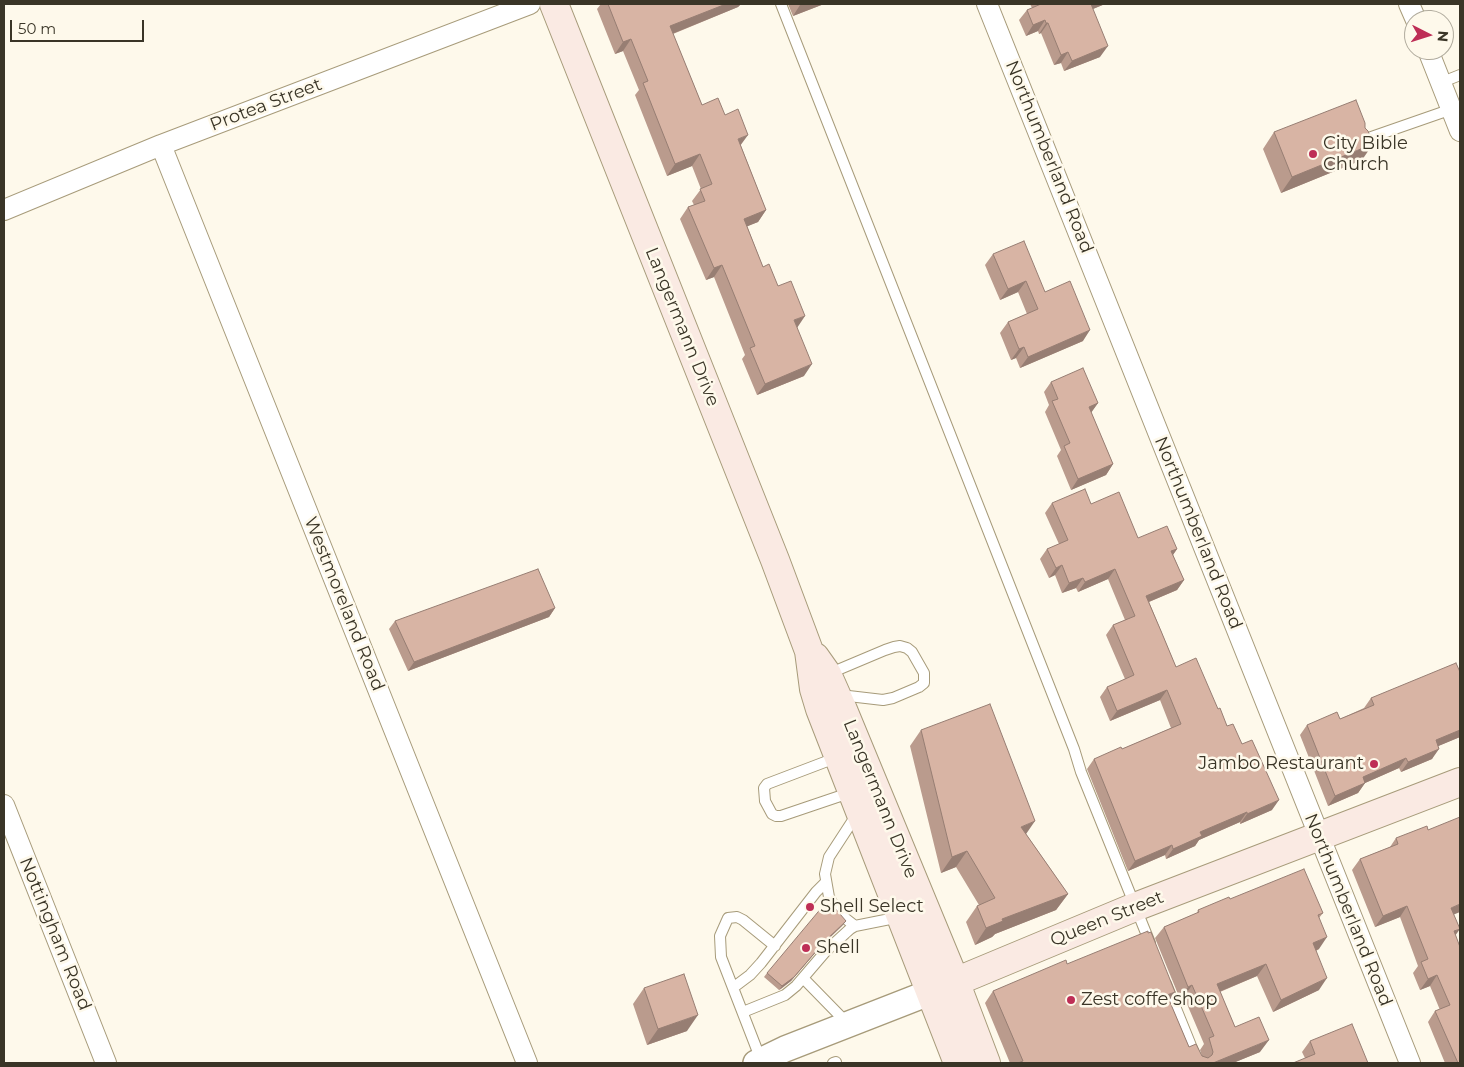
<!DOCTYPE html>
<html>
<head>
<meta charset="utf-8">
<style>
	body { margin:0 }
	#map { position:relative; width:1464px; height:1067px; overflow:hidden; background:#fef9eb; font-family:Montserrat,sans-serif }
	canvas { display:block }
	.frame { position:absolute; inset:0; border:5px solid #3a3527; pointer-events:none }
	.north { position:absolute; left:1404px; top:10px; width:50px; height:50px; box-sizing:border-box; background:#fef9eb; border:1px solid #b0ab9d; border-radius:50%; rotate:95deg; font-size:14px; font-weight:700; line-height:20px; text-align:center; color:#3a3527 }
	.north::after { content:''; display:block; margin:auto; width:18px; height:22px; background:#be2e56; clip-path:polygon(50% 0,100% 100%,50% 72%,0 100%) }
	.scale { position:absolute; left:10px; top:20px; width:134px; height:22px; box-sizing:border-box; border:2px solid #3a3527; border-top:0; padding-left:6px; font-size:15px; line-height:18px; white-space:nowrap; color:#3a3527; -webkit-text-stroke:4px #fef9eb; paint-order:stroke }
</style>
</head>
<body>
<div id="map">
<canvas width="1464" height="1067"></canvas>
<div class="frame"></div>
<div class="north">N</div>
<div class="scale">50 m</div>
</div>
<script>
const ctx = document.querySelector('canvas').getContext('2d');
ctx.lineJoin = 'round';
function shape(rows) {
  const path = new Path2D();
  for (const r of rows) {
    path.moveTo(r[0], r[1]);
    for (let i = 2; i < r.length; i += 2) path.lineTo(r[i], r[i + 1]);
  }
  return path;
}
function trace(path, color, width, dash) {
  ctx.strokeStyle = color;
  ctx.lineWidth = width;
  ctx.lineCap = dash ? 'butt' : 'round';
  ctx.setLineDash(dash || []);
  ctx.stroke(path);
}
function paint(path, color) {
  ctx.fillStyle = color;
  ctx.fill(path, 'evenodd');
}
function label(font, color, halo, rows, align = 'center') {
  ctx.font = font + ' Montserrat,sans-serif';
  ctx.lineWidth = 5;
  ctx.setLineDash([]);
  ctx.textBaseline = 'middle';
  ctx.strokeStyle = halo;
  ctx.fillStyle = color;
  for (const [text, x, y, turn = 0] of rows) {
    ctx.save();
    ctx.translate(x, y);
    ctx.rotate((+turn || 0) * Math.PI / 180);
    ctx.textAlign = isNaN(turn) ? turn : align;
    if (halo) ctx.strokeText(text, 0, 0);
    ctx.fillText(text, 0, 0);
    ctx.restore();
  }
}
const service = shape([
	[781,4,1074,749,1081,772,1150,943],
	[1440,83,1460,75],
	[1360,141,1452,109],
	[828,674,885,650,894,647,900,646,907,648,912,652,924,673,924,683,919,687,893,698,883,700,840,695],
	[838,757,767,784,764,788,765,801,772,814,776,816,781,816,852,792],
	[855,926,846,919,833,904,829,897,825,874,829,857,857,814],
	[804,979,847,1023],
	[1166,984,1198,1063],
	[734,987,750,975,761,963,816,892,826,882],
	[743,1012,785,995,796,986,826,951,850,929,855,926,900,917],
	[761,1060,721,957,720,936,728,918,737,917,743,920,775,946],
	[833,1063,836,1062]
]);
const minor = shape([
	[987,4,1410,1063],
	[1409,4,1416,20],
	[1428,50,1460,131],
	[161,145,527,1063],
	[4,210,161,145,530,4],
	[4,805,106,1063]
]);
const tertiary = shape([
	[756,1063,785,1049,931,992]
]);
const secondary = shape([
	[554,4,775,560,809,651,814,689,820,709,958,1063],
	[815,657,827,674,843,710,955,981,986,1063],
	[931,992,1135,907,1460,782]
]);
const wall = shape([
	[601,4,741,4,738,7,673,34,702,105,725,115,741,146,766,210,758,222,747,226,763,267,778,286,797,327,804,376,757,395,742,359,745,355,714,277,706,280,680,219,688,207,694,205,692,201,701,189,692,166,667,176,635,95,639,90,623,51,615,54,597,9],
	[788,4,824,4,793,16],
	[1030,4,1105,4,1093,9,1100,57,1064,71,1061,63,1054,65,1041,33,1039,34,1038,31,1026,36,1019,20,1027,10,1032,8],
	[1274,132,1362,160,1281,193,1263,149],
	[993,254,1045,292,1083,341,1020,368,1016,358,1011,360,1000,333,1008,322,1027,314,1018,292,1000,300,985,265],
	[1051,382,1098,403,1091,412,1113,464,1106,475,1071,490,1057,456,1061,450,1045,412,1049,405,1044,392],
	[1052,503,1091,504,1138,538,1177,549,1173,555,1184,580,1177,590,1149,602,1176,667,1218,709,1227,726,1242,744,1272,810,1240,824,1240,822,1199,840,1195,846,1166,859,1165,855,1128,871,1087,769,1094,759,1122,749,1171,728,1160,700,1110,721,1100,697,1107,687,1125,679,1106,635,1113,625,1125,620,1108,579,1078,592,1076,588,1062,593,1055,575,1049,578,1040,559,1047,549,1059,544,1045,513],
	[555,608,549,617,408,671,389,629,395,621],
	[1460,672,1460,737,1438,746,1432,759,1401,772,1399,768,1365,783,1358,793,1328,806,1300,735,1307,725,1340,719,1364,708,1371,698],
	[921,730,1026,834,1068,894,1056,910,995,934,992,937,975,945,966,922,977,906,979,905,956,867,941,873,910,746],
	[1396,838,1454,914,1460,1063,1445,1063,1428,1022,1435,1011,1440,1010,1430,986,1420,990,1413,973,1418,966,1400,917,1375,927,1352,870,1360,859,1390,847],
	[1230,899,1323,913,1319,918,1319,949,1316,951,1319,990,1273,1012,1257,976,1220,992,1235,1027,1260,1052,1233,1063,1010,1063,985,1003,993,991,1067,964,1169,1000,1189,1047,1202,1056,1200,1050,1204,1044,1184,997,1180,999,1155,938,1164,927,1197,913,1198,910],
	[843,925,821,946,791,981,781,989,779,990,764,977,767,973],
	[644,988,687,1031,647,1045,633,1004],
	[1310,1041,1368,1063,1305,1058,1302,1052]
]);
const shadedWall = shape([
	[726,4,741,4,738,7,662,38,670,26],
	[804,4,824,4,793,16,800,5],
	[1090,4,1105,4,1083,13],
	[1045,20,1038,31,1026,36,1033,25],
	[1046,23,1048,23,1041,33,1039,34],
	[631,39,623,51,615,54,623,42],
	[1108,46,1100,57,1064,71,1072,61],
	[1068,52,1061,63,1054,65,1061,55],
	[748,135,740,146,738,139],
	[1373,144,1362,160,1281,193,1292,177],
	[700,154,692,166,667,176,675,164],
	[766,210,758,222,736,231,744,219],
	[722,265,714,277,706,280,714,268],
	[1026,281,1018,292,1000,300,1008,289],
	[805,316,797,328,794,320],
	[1090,330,1083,341,1020,368,1028,357],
	[1024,347,1016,358,1011,360,1019,349],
	[812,364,804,376,757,395,765,384],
	[1098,403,1091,413,1089,407],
	[1113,464,1106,475,1071,490,1078,479],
	[1177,549,1170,559,1171,551],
	[1062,565,1055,575,1049,578,1056,568],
	[1115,569,1108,579,1078,592,1085,582],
	[1083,578,1076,588,1062,593,1069,583],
	[1184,580,1177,590,1139,606,1146,596],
	[555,608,549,617,408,671,414,662],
	[1167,690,1160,700,1110,721,1117,711],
	[1460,730,1460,737,1429,750,1436,740],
	[1439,749,1432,759,1401,772,1408,762],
	[1406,758,1399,768,1356,787,1363,777],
	[1365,783,1358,793,1328,806,1335,796],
	[1279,800,1272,810,1240,824,1247,814],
	[1247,812,1240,822,1199,840,1195,846,1166,859,1173,849,1200,832],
	[1035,821,1024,837,1021,827],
	[1172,845,1165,855,1128,871,1135,861],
	[967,851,956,867,941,873,952,857],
	[1068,894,1056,910,995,934,992,937,975,945,986,928,1002,919],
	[1460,904,1460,912,1443,919,1451,908],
	[1407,906,1400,917,1375,927,1383,916],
	[846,921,843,925,821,946,791,981,779,990,782,986,824,942],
	[1460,929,1452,940,1454,931],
	[1327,937,1319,949,1304,955,1313,943],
	[1266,964,1257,976,1209,996,1217,984],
	[1437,975,1430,986,1420,990,1428,979],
	[1327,978,1319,990,1273,1012,1281,1000],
	[1192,985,1184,997,1180,999,1188,987],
	[1175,992,1167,1004,1167,995],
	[698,1015,687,1031,647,1045,658,1029],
	[1269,1040,1260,1052,1233,1063,1213,1063]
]);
const building = shape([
	[608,4,726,4,670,26,702,105,718,98,725,115,738,109,748,135,738,139,766,210,744,219,763,267,769,264,778,286,791,281,805,316,794,320,812,364,765,384,750,348,755,346,722,265,714,268,688,207,705,201,700,189,712,184,700,154,675,164,643,83,648,81,631,39,623,42,608,4],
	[1041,4,1091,4,1108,46,1072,61,1068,52,1061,55,1048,23,1046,23,1045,20,1033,25,1027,10,1041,4],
	[1356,100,1365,123,1365,128,1368,131,1373,144,1292,177,1274,132,1356,100],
	[1024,241,1045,292,1070,281,1090,330,1028,357,1024,347,1019,349,1008,322,1038,309,1026,281,1008,289,993,254,1024,241],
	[1083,368,1098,403,1089,407,1113,464,1078,479,1064,446,1070,443,1052,401,1058,399,1051,382,1083,368],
	[1085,489,1091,504,1119,492,1138,538,1167,526,1177,549,1171,551,1184,580,1146,596,1161,631,1176,667,1196,658,1218,709,1220,708,1227,726,1233,724,1242,744,1252,740,1279,800,1247,814,1247,812,1200,832,1202,836,1173,849,1172,845,1135,861,1094,759,1121,747,1122,749,1181,724,1167,690,1117,711,1107,687,1134,675,1113,625,1135,616,1115,569,1085,582,1083,578,1069,583,1062,565,1056,568,1047,549,1068,540,1052,503,1085,489],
	[538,569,555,608,414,662,395,621,538,569],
	[1456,663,1460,672,1460,730,1436,740,1439,749,1408,762,1406,758,1363,777,1365,783,1335,796,1307,725,1337,712,1340,719,1374,705,1371,698,1456,663],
	[990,704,1035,821,1021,827,1068,894,1002,919,1003,921,986,928,977,906,995,898,967,851,952,857,921,730,990,704],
	[1460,817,1460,904,1451,908,1460,929,1454,931,1460,947,1460,1063,1458,1063,1435,1011,1450,1005,1437,975,1428,979,1421,962,1428,959,1407,906,1383,916,1360,859,1398,844,1396,838,1427,826,1428,830,1460,817],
	[1304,869,1323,913,1318,915,1327,937,1313,943,1327,978,1281,1000,1266,964,1217,984,1235,1027,1259,1017,1269,1040,1213,1063,1018,1063,1023,1061,993,991,1066,960,1067,964,1148,931,1148,933,1151,932,1175,992,1167,995,1189,1047,1196,1044,1202,1056,1208,1058,1212,1055,1213,1052,1209,1038,1214,1036,1192,985,1188,987,1164,927,1199,912,1198,910,1229,897,1230,899,1304,869],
	[828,900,846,921,824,942,794,977,782,986,767,973,828,900],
	[684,974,698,1015,658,1029,644,988,684,974],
	[1352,1024,1368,1063,1293,1063,1315,1054,1310,1041,1352,1024]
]);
const markers = [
	[1313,154,5,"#be2e56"],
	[1374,764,5,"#be2e56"],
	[810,907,5,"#be2e56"],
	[806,948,5,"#be2e56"],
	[1071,1000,5,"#be2e56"]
];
const streetNames = [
	["Protea Street",266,105,-21],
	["Northumberland Road",1049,157,68],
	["Langermann Drive",682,327,68],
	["Northumberland Road",1198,533,68],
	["Westmoreland Road",344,604,68],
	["Langermann Drive",880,799,68],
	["Northumberland Road",1348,910,68],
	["Queen Street",1107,919,-22],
	["Nottingham Road",55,934,68]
];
const poiNames = [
	["City Bible",1323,144],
	["Church",1323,165],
	["Jambo Restaurant",1364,764,"right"],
	["Shell Select",820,907],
	["Shell",816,948],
	["Zest coffe shop",1081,1000]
];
trace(service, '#a79b7a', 12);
trace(minor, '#a79b7a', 22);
trace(tertiary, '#a79b7a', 28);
trace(secondary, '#a79b7a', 30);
trace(service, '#fff', 10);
trace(minor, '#fff', 20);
trace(tertiary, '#fff', 25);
trace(secondary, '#faeae3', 28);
paint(wall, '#ba9b8d');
paint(shadedWall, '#977e73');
paint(building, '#d8b4a4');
trace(building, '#977e73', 1);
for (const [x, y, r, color] of markers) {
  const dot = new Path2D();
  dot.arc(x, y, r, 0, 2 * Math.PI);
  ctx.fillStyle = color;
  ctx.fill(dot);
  trace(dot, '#fef9eb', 2);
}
label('18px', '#3a3527', '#fef9eb', streetNames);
label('18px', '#3a3527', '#fef9eb', poiNames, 'left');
</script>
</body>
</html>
